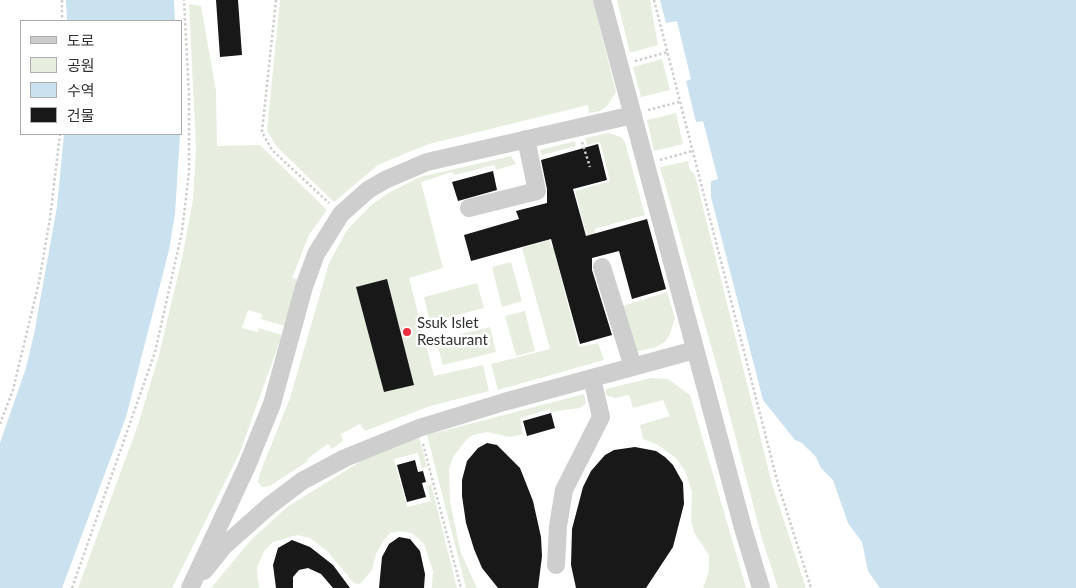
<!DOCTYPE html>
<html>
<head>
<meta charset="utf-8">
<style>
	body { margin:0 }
	#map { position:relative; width:1076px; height:588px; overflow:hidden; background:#fff; font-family:Lato,"Noto Sans KR",sans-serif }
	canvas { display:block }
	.legend { position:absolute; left:20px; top:20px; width:162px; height:115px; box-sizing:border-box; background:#fff; border:1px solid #adadad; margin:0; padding:6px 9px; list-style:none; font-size:15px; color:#313131 }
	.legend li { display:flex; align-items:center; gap:10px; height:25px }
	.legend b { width:25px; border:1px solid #adadad }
</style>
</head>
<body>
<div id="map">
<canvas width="1076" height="588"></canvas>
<ul class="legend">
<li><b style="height:6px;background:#cecece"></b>도로</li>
<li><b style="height:14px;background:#e7eedf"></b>공원</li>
<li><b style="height:14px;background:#cae1ef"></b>수역</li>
<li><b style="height:14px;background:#181818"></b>건물</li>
</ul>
</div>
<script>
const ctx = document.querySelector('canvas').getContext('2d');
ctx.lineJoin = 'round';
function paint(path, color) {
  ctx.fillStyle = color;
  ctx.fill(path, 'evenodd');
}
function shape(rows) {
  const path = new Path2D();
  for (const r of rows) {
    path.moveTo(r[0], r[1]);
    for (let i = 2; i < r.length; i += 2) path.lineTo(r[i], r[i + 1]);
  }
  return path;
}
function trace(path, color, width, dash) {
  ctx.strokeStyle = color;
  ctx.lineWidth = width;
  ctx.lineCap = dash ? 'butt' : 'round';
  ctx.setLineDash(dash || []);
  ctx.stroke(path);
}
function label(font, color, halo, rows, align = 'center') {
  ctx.font = font + ' Lato,sans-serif';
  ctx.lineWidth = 5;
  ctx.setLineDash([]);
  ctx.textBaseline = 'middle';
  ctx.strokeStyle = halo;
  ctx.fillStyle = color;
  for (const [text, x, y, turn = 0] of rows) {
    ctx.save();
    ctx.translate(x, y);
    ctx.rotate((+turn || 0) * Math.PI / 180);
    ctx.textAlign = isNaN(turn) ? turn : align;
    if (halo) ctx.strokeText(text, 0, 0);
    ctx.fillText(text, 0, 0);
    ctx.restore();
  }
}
const green = shape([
	[280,0,593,0,616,92,607,106,600,111,589,113,588,105,429,144,404,154,378,165,334,202,277,147,267,131],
	[617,0,650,0,658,45,630,53],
	[189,4,201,6,216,91,217,146,260,145,327,210,309,235,292,278,297,279,285,326,261,319,262,314,248,310,242,328,257,332,259,328,282,335,240,452,172,588,78,588,138,425,159,355,182,258,193,200,196,147],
	[662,59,670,90,641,97,633,67],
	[676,113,683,144,654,151,647,120],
	[608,133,621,137,625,142,645,215,594,229,597,242,555,255,579,347,598,343,604,360,498,390,491,364,550,349,522,248,549,240,552,248,588,239,575,191,610,181,600,142,587,145,585,138],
	[575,141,576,146,542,155,540,150],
	[511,156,516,164,496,170,494,165,455,175,452,172,421,182,443,268,409,278,434,376,483,365,489,391,430,406,365,431,360,424,341,434,343,441,332,449,328,444,307,459,308,461,270,486,262,487,258,482,260,473,290,398,329,263,347,230,370,206,388,193,420,177],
	[688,161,690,170,695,175,772,484,806,588,778,588,762,539,719,374,660,167],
	[511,262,522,301,502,307,492,267],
	[477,283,484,308,430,322,424,297],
	[667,292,675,318,670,334,665,342,656,347,635,352,620,307],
	[525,311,535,351,516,356,505,316],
	[490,327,496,352,443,365,436,340],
	[651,378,668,379,690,395,746,588,703,588,709,571,709,555,695,534,691,521,692,492,685,471,676,458,656,444,643,439,640,425,670,416,663,400,633,408,629,395,615,398,606,395,606,389],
	[584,394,586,403,580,408,551,412,550,409,520,418,523,434,510,437,487,432,473,435,466,440,453,457,449,469,450,502,461,553,477,588,466,588,427,435],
	[419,437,427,467,422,468,418,453,394,459,407,507,431,501,427,486,431,484,457,588,432,588,433,571,424,544,412,533,400,531,390,533,383,541,376,554,372,570,360,584,354,583,327,551,310,538,297,535,273,542,264,551,257,568,259,588,211,588,251,540,287,507,366,458]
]);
const water = shape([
	[66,0,174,0,175,21,67,21],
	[660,0,1076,0,1076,588,880,588,868,571,862,542,848,523,833,480,821,468,816,457,802,443,795,440,763,400,711,197,711,181,718,179,703,121,696,122,686,81,691,79,677,21,666,23],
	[64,134,180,134,175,214,169,250,126,417,62,588,0,588,0,443,26,368,34,334,57,207]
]);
const building = shape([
	[216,0,238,0,242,55,220,57],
	[598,144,607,180,573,189,586,236,647,219,666,289,632,299,619,251,592,258,592,270,612,335,580,344,551,239,471,261,464,235,519,219,516,211,547,203,547,189,541,160],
	[493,171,497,190,458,201,452,182],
	[387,279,414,385,384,392,356,287],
	[551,413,555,428,527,436,523,421],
	[487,443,497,445,520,468,533,501,541,537,542,556,538,588,498,588,482,568,474,549,466,523,462,496,462,480,467,461,478,448],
	[635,447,656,451,665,457,673,465,683,483,684,504,673,547,646,588,576,588,571,565,572,529,583,487,591,471,605,455,614,450],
	[415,460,418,472,423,471,426,482,422,483,426,497,407,502,397,465],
	[399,537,410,539,420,551,425,574,424,588,379,588,382,557,389,544],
	[292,540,310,547,333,565,350,588,333,588,321,574,308,568,299,570,293,577,293,588,276,588,273,565,278,548]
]);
const path = shape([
	[62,0,62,21],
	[276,0,262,132,272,150,329,203],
	[654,0,778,484,811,588],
	[635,61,668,52],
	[648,110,679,102],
	[582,142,590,167],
	[660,160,692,151],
	[0,424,13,390,39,282,50,218,60,134],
	[423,444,461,588],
	[72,588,155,352,182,232,189,172,189,96,184,0]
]);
const minor = shape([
	[602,0,743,528,761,588],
	[469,208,537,191,526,139],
	[602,267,633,367],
	[556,565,558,526,564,490,601,417,592,378],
	[204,571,224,546,269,506,302,481,345,458,419,428,504,402,695,350],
	[190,588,246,468,272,404,304,287,316,254,341,214,368,190,385,180,427,162,633,115]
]);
const markers = [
	[407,332,5,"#ee2d3f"]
];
const poiNames = [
	["Ssuk Islet",417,323],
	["Restaurant",417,340]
];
paint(green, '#e7eedf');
paint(water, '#cae1ef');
paint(building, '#181818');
trace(path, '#cecece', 2.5, [2.5, 2.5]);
trace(minor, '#cecece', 18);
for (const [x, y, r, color] of markers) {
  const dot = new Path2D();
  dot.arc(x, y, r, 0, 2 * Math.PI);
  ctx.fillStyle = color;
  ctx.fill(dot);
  trace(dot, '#fff', 2);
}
label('15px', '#313131', '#fff', poiNames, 'left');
</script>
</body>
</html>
